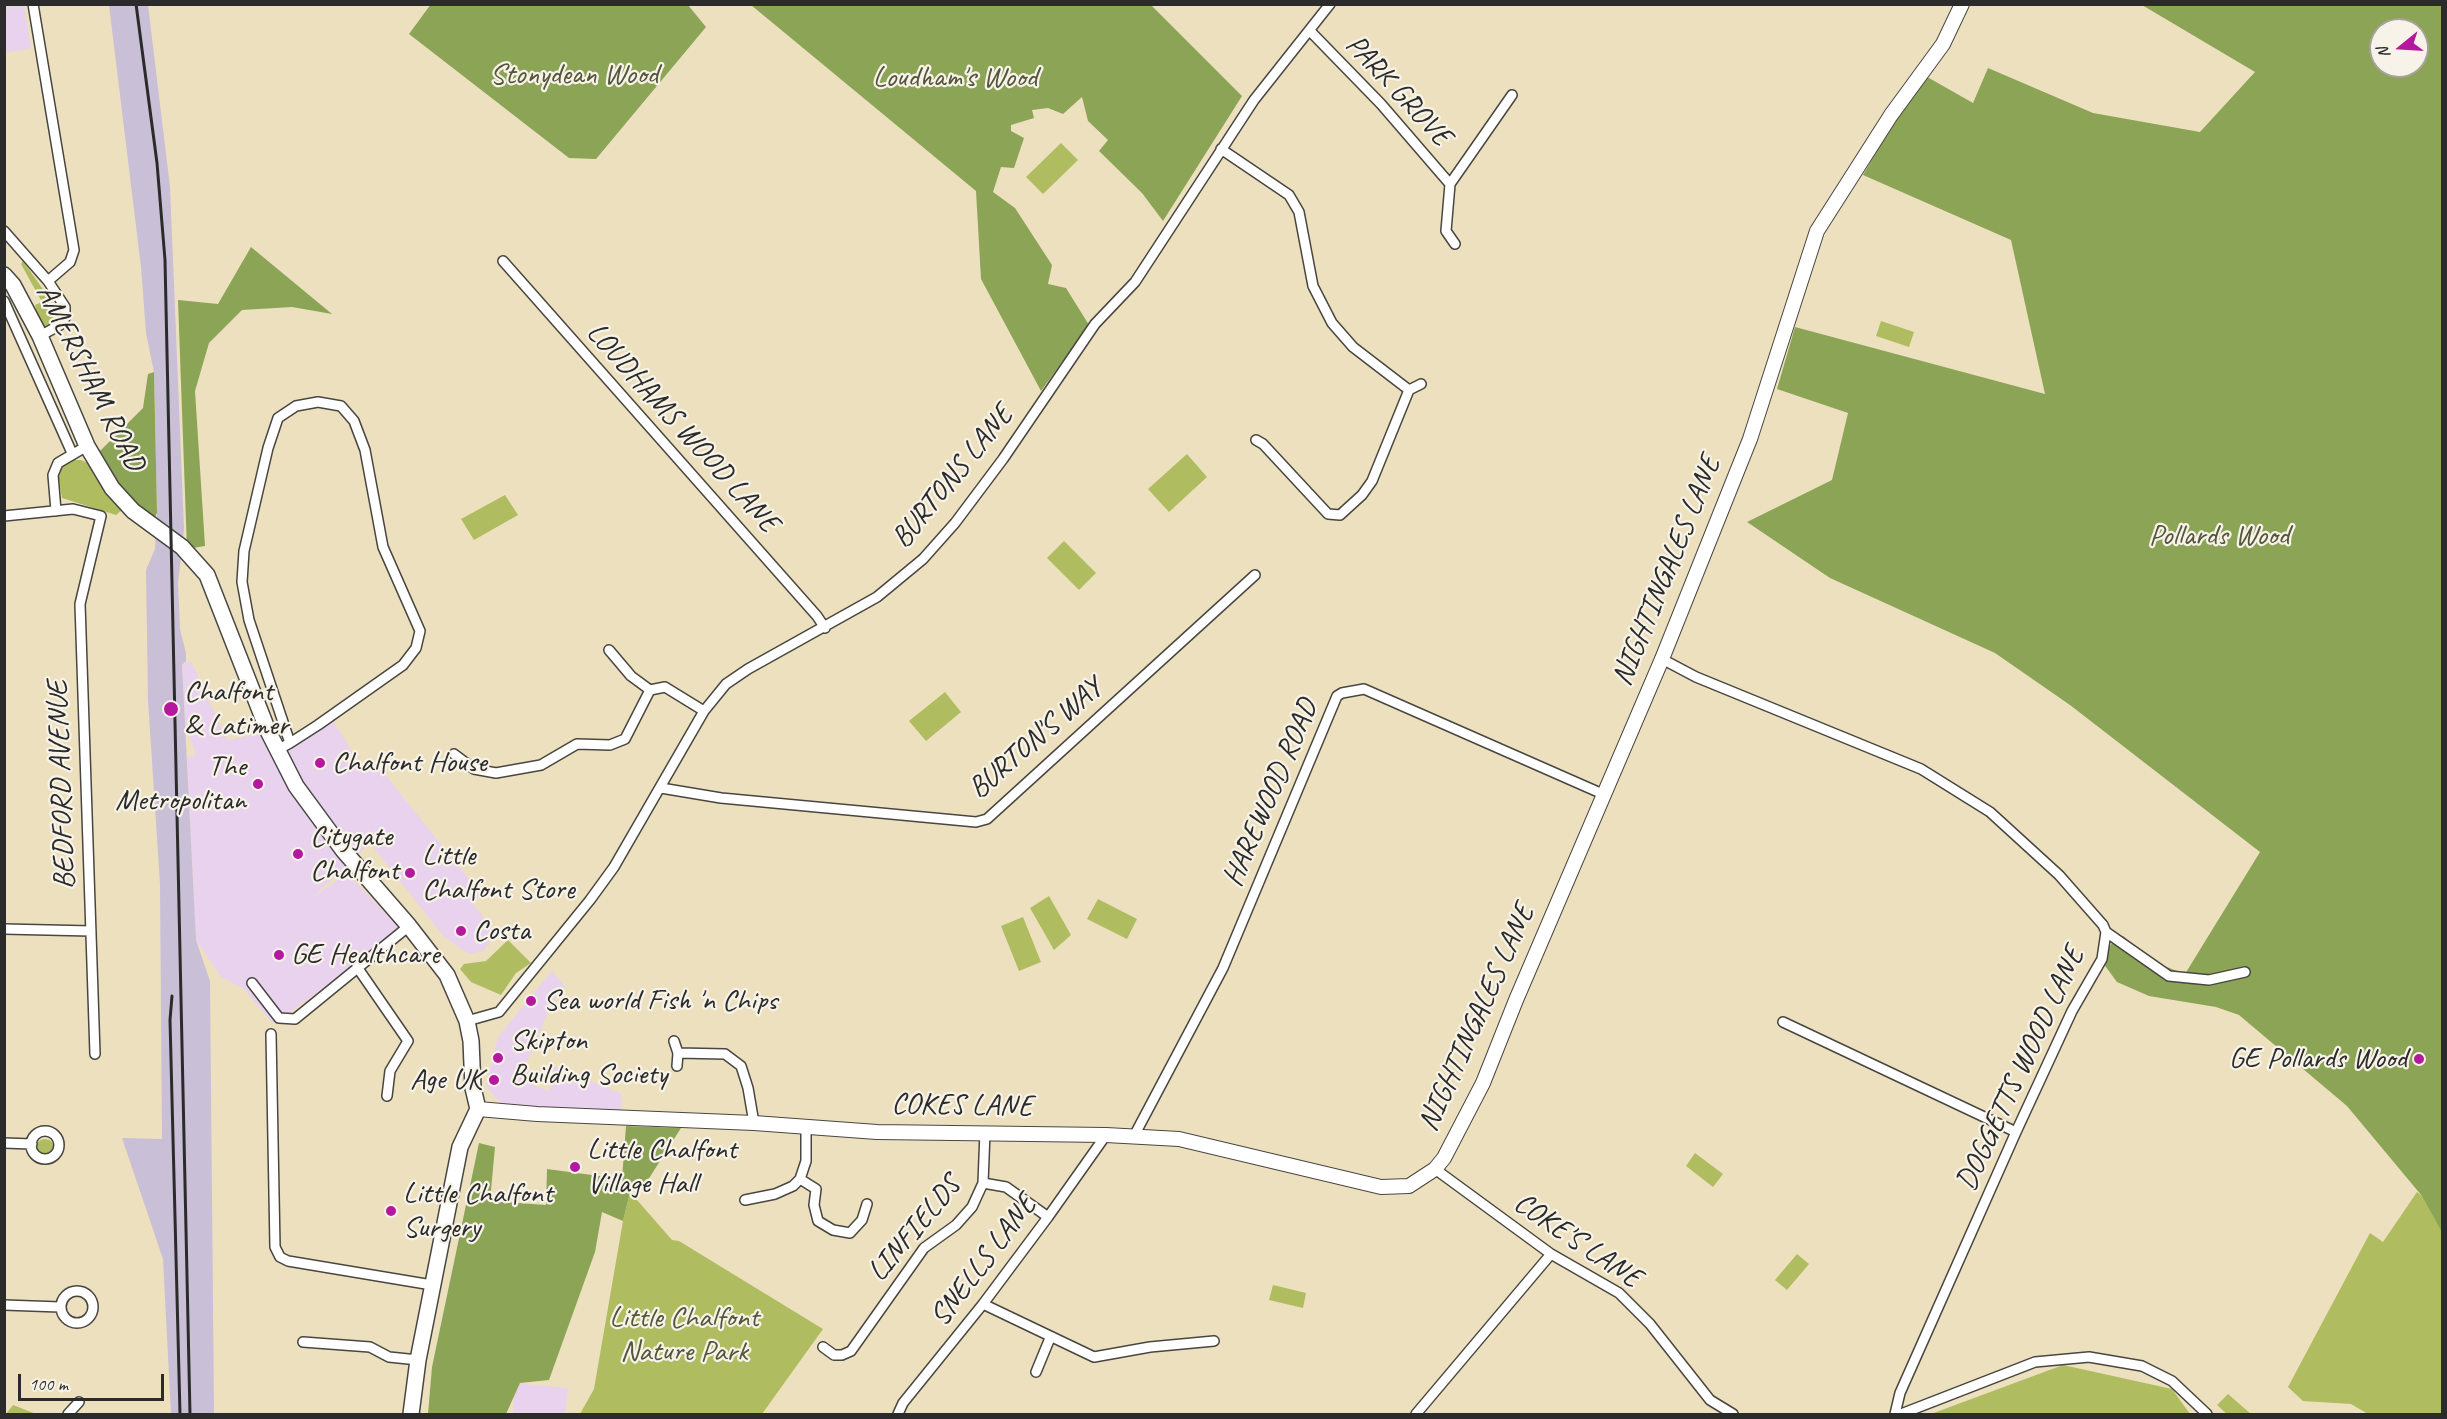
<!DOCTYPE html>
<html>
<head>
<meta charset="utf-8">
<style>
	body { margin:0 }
	#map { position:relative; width:2447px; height:1419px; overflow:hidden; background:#ede0bf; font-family:Caveat,sans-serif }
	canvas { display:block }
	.frame { position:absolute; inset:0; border:6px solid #2b2b2b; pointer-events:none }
	.north { position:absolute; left:2369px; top:18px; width:60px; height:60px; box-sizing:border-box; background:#f7f3e8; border:2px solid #a5a39c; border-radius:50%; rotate:252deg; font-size:16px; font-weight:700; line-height:24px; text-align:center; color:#2b2b2b }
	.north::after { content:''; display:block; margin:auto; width:21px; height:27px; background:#b5179e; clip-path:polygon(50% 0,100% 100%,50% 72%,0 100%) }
	.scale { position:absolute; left:18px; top:1374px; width:146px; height:27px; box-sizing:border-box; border:3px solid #2b2b2b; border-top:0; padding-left:8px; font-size:18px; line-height:21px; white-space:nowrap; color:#2b2b2b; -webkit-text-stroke:4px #f7f3e8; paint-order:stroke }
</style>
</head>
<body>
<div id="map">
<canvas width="2447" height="1419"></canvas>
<div class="frame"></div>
<div class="north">N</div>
<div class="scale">100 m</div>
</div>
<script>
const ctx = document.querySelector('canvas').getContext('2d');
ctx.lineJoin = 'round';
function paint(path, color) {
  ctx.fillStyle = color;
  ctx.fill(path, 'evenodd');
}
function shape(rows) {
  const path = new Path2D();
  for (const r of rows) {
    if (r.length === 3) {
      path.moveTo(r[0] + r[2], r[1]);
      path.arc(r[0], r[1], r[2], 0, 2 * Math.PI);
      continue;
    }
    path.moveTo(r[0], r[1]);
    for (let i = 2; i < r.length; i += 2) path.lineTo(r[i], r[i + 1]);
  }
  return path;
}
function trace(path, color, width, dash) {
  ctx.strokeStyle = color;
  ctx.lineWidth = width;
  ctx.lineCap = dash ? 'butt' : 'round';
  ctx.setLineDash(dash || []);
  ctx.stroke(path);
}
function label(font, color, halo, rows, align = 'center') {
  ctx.font = font + ' Caveat,sans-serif';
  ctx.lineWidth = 4.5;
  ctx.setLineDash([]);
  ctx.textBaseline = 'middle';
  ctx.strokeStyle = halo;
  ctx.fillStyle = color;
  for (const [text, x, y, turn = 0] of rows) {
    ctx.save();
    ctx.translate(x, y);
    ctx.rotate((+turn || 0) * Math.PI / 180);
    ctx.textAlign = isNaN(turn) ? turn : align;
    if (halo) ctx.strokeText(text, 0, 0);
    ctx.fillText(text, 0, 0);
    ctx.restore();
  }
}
const built = shape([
	[5,4,24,5,31,48,5,53],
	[191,661,227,740,261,734,277,749,318,725,333,721,362,767,375,762,481,894,473,904,491,927,489,944,483,951,469,954,444,937,370,843,312,898,347,873,403,932,273,1024,244,989,221,977,196,940,187,757,196,755,185,724,182,665],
	[552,971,565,986,551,1005,527,1062,532,1085,549,1091,554,1066,622,1094,621,1110,502,1105,486,1086,498,1037],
	[514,1383,568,1388,565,1414,513,1414]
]);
const industrial = shape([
	[109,5,148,5,170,187,184,529,178,583,180,629,186,653,186,661,182,665,196,940,210,981,214,1414,171,1414,163,1259,122,1138,162,1139,160,884,148,700,146,570,155,549,157,513,154,372,146,333,141,267]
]);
const green = shape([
	[1061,143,1078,160,1043,194,1026,177],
	[23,261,59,312,55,326,45,327,39,322,35,305,42,302,21,264],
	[1881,321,1914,332,1909,347,1876,336],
	[1187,454,1207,477,1169,512,1148,489],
	[71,460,81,460,88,463,122,510,116,515,62,498,58,474,64,464],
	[505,495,518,515,474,540,461,519],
	[1064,541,1096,573,1079,590,1047,558],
	[945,692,961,712,926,741,909,721],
	[1049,896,1071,935,1054,950,1030,908],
	[1098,899,1137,919,1127,939,1087,919],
	[1023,917,1041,962,1019,971,1001,926],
	[508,940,531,963,516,973,501,995,471,982,460,969,464,964,486,961],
	[45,1149,10],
	[1695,1153,1723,1174,1713,1187,1686,1166],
	[630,1192,672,1240,679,1241,823,1329,762,1414,580,1414,594,1389,623,1221],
	[2417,1192,2442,1212,2442,1414,2368,1414,2351,1404,2303,1401,2288,1387,2370,1233,2383,1242],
	[1797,1254,1809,1264,1787,1290,1775,1280],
	[1273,1285,1306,1293,1303,1308,1269,1300],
	[2063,1365,2172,1389,2190,1414,1931,1414],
	[2228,1394,2251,1414,2227,1414,2217,1405],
	[13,1405,36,1414,6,1414]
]);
const forest = shape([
	[431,4,688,5,706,27,596,159,569,158,409,34],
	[751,5,1151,5,1242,96,1163,221,1142,193,1099,151,1108,140,1088,121,1082,97,1063,114,1048,108,1032,110,1034,118,1011,125,1011,131,1024,138,1014,168,1001,167,993,192,1015,208,1052,265,1048,284,1066,288,1089,325,1041,391,981,279,976,191],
	[2142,5,2442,5,2442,1232,2422,1196,2347,1106,2239,1015,2216,1007,2149,996,2117,982,2103,963,2111,944,2123,936,2156,963,2185,974,2260,852,2070,705,1995,653,1830,578,1747,522,1832,480,1848,413,1777,389,1795,327,2045,394,2011,240,1863,175,1922,74,1973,103,1988,68,2093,113,2200,132,2255,72],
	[2381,30,2417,30,2417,66,2381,66],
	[251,247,332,314,292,307,242,310,209,343,195,391,205,546,187,549,178,300,218,304],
	[154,372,157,513,154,519,123,491,100,451,143,408,148,374],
	[626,1126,681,1128,646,1183,630,1192,623,1221,602,1212,595,1252,549,1380,520,1383,506,1414,428,1414,432,1367,479,1143,495,1147,490,1201,546,1205,547,1169,622,1179]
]);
const street = shape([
	[33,4,74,250,70,262,48,281],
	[1310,31,1381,104,1450,184],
	[1221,149,1289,195,1299,212,1313,286,1332,323,1353,347,1409,390,1372,481,1362,495,1340,515,1328,514,1263,444,1256,440],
	[4,231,48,281,65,307,65,318,60,325,40,336],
	[1455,244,1446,231,1450,184,1512,95],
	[503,261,817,616,825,628],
	[4,301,72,453],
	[1409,390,1421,384],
	[56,511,53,475,58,463,87,446],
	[4,516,73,509,101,516,80,604,95,1054],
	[609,650,631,676,650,690],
	[1662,659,1696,677,1921,769,1990,812,2059,875,2103,925,2106,932,2102,959,2072,1011,2016,1132,1900,1393,1895,1414],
	[277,750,290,743,318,725,403,665,416,648,420,631,383,547,365,450,354,421,341,406,318,402,296,406,278,418,268,448,244,551,242,582,249,620,290,743],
	[454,754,474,769,496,773,541,765,577,744,610,745,625,739,650,690,665,687,704,711],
	[661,788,721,798,976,822,987,819,1255,575],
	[4,929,91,931],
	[2106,932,2169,976,2209,980,2245,972],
	[357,967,408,1041,390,1071,387,1096],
	[252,983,279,1018,295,1019,409,926],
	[467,1021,499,1012,590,900,614,867,704,711,726,684,748,669,877,597,923,559,955,523,1003,459,1095,324,1135,282,1254,100,1330,4],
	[1783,1022,2016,1132],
	[271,1034,275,1247,280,1257,288,1261,432,1285],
	[674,1041,678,1053],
	[677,1066,678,1053,725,1054,741,1066,748,1088,754,1123],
	[45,1145,14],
	[1134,1136,1223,968,1337,696,1342,693,1364,689,1605,795],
	[4,1143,32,1144],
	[1435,1169,1551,1254,1619,1293,1650,1324,1710,1400,1733,1414],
	[800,1179,816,1189,814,1205,818,1221,833,1230,850,1233,862,1220,867,1204],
	[983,1183,1006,1187,1048,1217],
	[745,1200,775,1194,793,1186,800,1179,806,1161,806,1126],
	[77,1307,16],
	[983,1304,1094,1357,1150,1347,1214,1341],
	[4,1305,60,1307],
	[303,1342,370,1347,389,1357,418,1360],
	[823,1347,834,1355,842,1355,851,1351,924,1248,956,1225,972,1207,983,1183,985,1132],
	[1036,1372,1050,1338],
	[68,1414,79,1402],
	[898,1414,903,1403,983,1304,1048,1217,1106,1135],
	[1416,1414,1551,1254],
	[1901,1414,2035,1362,2089,1357,2142,1366,2172,1381,2207,1414]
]);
const secondary = shape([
	[478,1109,537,1114,754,1123,877,1132,1106,1135,1179,1139,1381,1187,1409,1186,1435,1169,1444,1158,1483,1083,1516,1000,1662,659,1750,439,1817,231,1891,115,1943,44,1962,4]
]);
const primary = shape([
	[4,275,13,285,40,336,87,446,112,488,133,511,182,547,207,575,268,731,296,786,343,850,409,926,447,975,467,1021,471,1041,473,1088,478,1109,460,1147,418,1360,411,1414]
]);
const rail = shape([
	[136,4,157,163,165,260,190,1414],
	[172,996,170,1020,180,1414]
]);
const markers = [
	[171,709,8,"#b5179e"],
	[320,763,6,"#b5179e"],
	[258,784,6,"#b5179e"],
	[298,854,6,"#b5179e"],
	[410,873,6,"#b5179e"],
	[461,931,6,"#b5179e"],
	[279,955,6,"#b5179e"],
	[531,1001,6,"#b5179e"],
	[498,1058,6,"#b5179e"],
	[2419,1059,6,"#b5179e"],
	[494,1080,6,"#b5179e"],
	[575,1167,6,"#b5179e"],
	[391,1211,6,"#b5179e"]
];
const parkNames = [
	["Stonydean Wood",574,75],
	["Loudham's Wood",955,78],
	["Pollards Wood",2219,536],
	["Little Chalfont",684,1318],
	["Nature Park",684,1352]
];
const streetNames = [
	["PARK GROVE",1398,91,47],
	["AMERSHAM ROAD",90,378,63],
	["LOUDHAMS WOOD LANE",682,428,48],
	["BURTONS LANE",953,477,-51],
	["NIGHTINGALES LANE",1667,571,-68],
	["BURTON'S WAY",1036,739,-41],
	["BEDFORD AVENUE",62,785,-92],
	["HAREWOOD ROAD",1271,793,-67],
	["NIGHTINGALES LANE",1477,1018,-66],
	["DOGGETTS WOOD LANE",2021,1069,-65],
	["COKES LANE",962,1106,1],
	["LINFIELDS",915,1229,-50],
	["COKE'S LANE",1577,1241,34],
	["SNELLS LANE",984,1261,-53]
];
const poiNames = [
	["Chalfont",184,692],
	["& Latimer",184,726],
	["Chalfont House",332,763],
	["The",246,767,"right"],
	["Metropolitan",246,801,"right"],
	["Citygate",310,837],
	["Chalfont",310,871],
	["Little",422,856],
	["Chalfont Store",422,890],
	["Costa",473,931],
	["GE Healthcare",291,955],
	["Sea world Fish 'n Chips",543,1001],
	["Skipton",510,1041],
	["Building Society",510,1075],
	["GE Pollards Wood",2407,1059,"right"],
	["Age UK",482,1080,"right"],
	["Little Chalfont",587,1150],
	["Village Hall",587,1184],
	["Little Chalfont",403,1194],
	["Surgery",403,1228]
];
paint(built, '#e8d2ee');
paint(industrial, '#c9bfd7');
paint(green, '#afbc5f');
paint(forest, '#8ba456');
trace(street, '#484641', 12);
trace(secondary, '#484641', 16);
trace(primary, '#484641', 18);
trace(street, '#fff', 9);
trace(secondary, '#fff', 14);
trace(primary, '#fff', 15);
trace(rail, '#2b2b2b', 3);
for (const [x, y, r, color] of markers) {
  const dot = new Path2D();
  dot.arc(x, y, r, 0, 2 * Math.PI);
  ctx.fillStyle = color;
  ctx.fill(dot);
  trace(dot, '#f7f3e8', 2);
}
label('30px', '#53563b', '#f7f3e8', parkNames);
label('30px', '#2b2b2b', '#f7f3e8', streetNames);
label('30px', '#2b2b2b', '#f7f3e8', poiNames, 'left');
</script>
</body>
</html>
